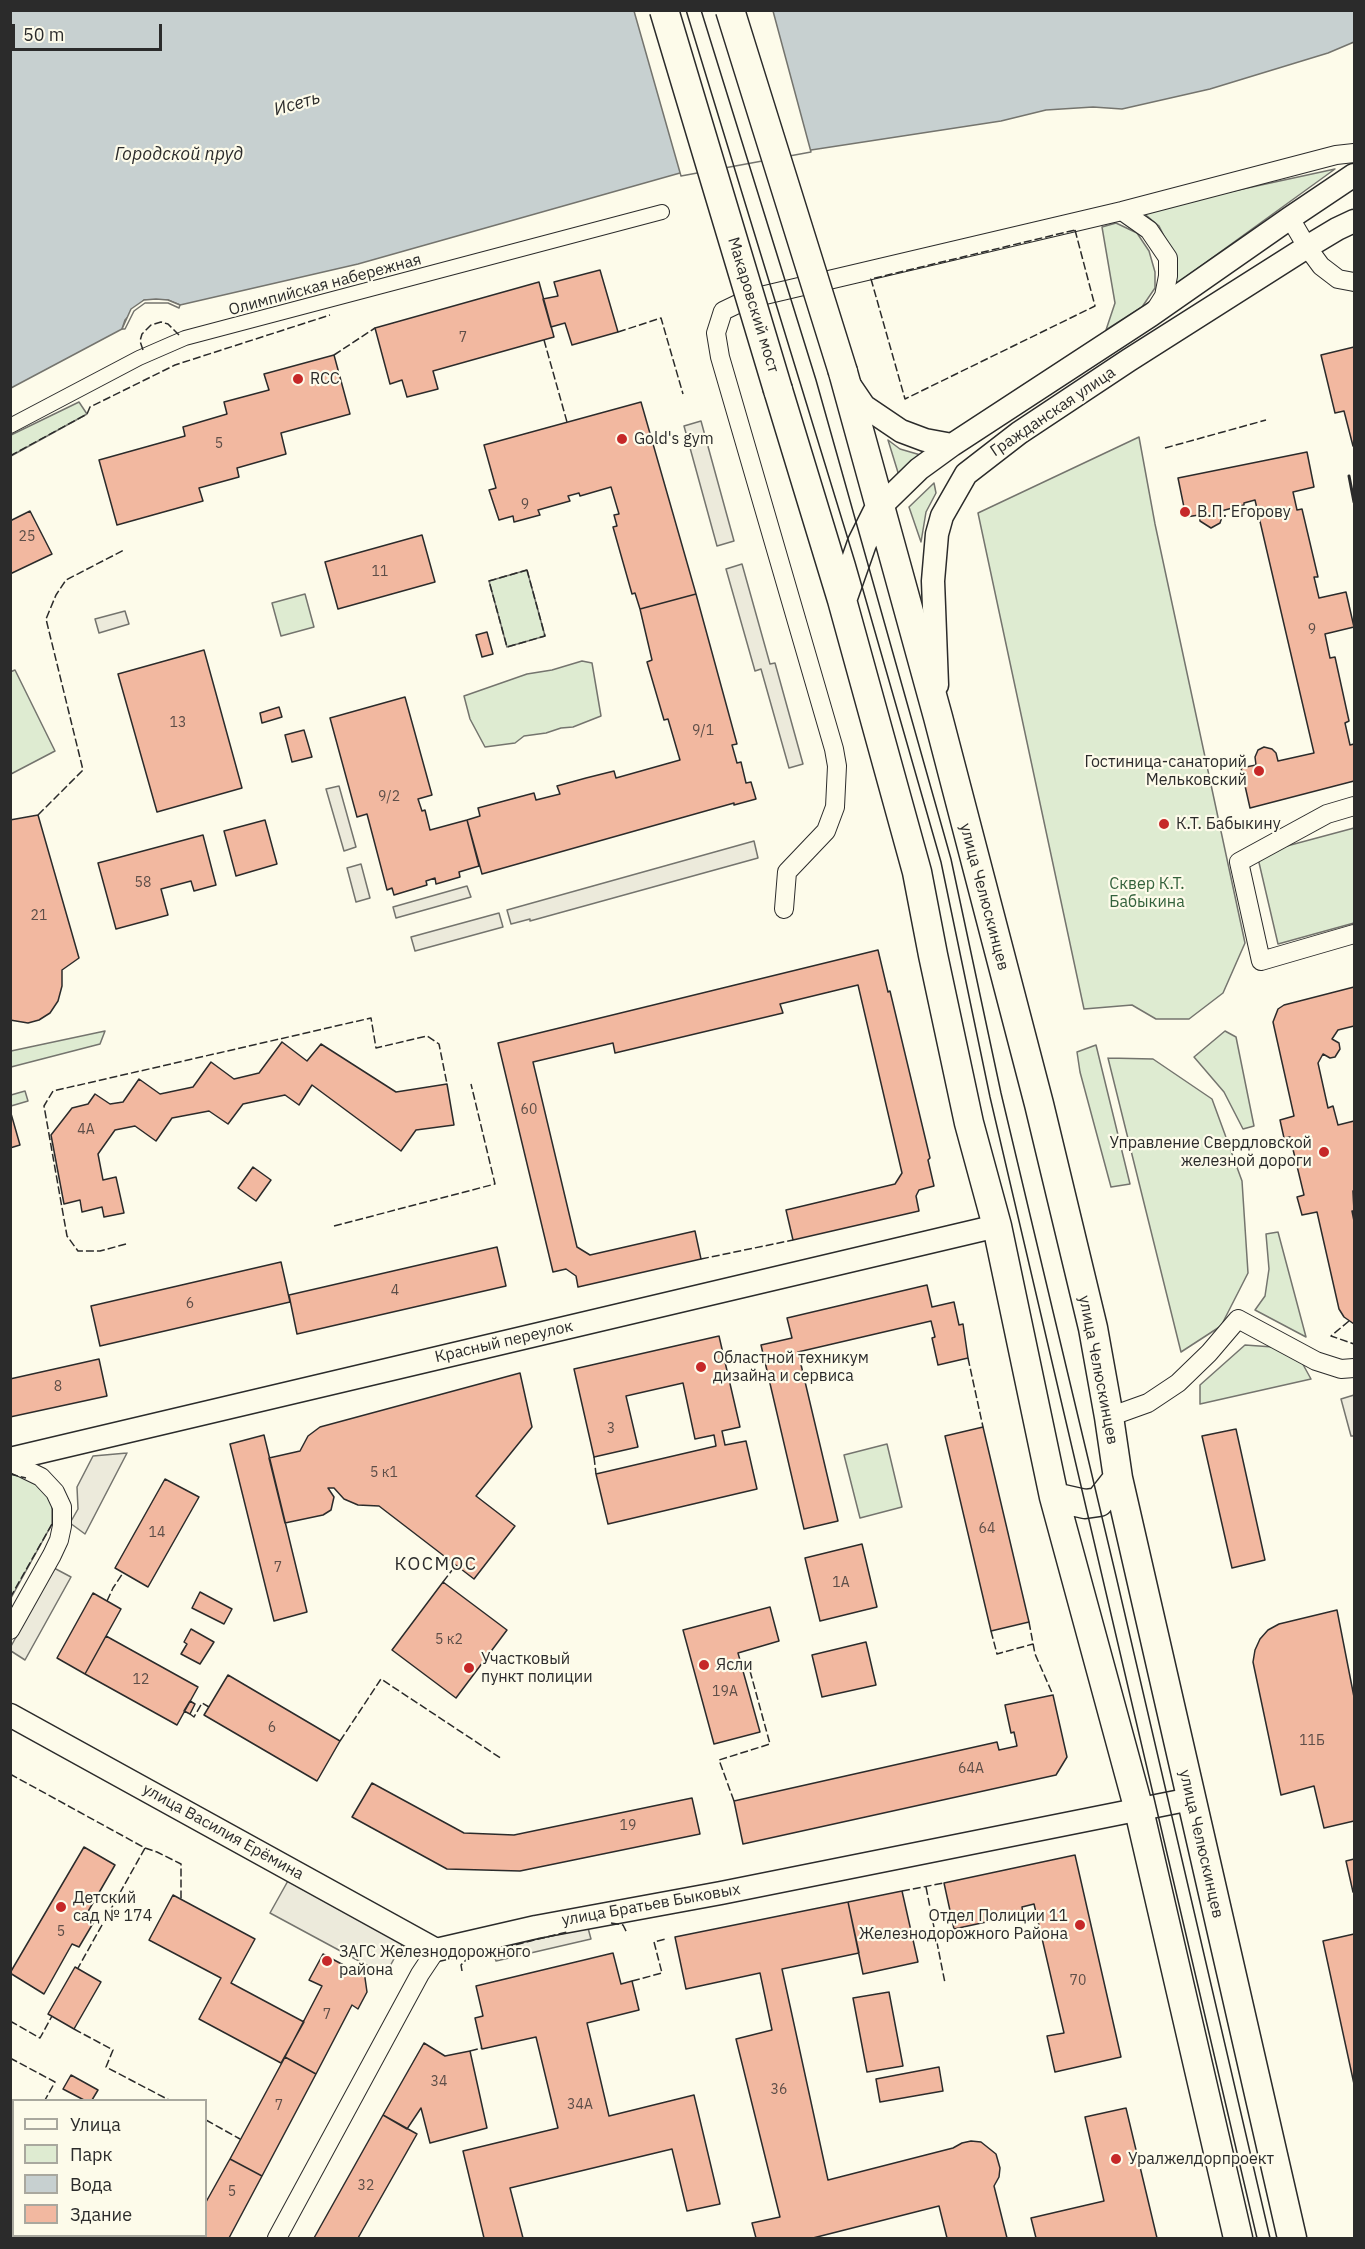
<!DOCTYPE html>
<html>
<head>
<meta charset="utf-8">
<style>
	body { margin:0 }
	#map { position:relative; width:1365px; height:2249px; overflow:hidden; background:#fdfbea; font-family:"IBM Plex Sans",sans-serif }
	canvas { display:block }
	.frame { position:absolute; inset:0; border:12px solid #2b2b2b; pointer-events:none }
	.legend { position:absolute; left:12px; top:2099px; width:195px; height:138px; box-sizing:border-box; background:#fdfbea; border:2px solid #a9a89e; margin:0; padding:8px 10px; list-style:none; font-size:18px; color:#2b2b2b }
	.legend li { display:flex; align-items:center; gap:12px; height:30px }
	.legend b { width:30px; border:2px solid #a9a89e }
	.scale { position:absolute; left:12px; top:24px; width:150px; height:27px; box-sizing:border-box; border:3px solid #2b2b2b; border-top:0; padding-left:8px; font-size:18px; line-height:21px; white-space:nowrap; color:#2b2b2b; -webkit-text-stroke:4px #fdfbea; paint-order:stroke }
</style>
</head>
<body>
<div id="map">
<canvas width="1365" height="2249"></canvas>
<div class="frame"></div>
<ul class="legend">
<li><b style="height:8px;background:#fdfbea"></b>Улица</li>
<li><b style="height:16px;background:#deebd1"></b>Парк</li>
<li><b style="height:16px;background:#c7d0d0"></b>Вода</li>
<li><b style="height:16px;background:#f2b8a0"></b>Здание</li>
</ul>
<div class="scale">50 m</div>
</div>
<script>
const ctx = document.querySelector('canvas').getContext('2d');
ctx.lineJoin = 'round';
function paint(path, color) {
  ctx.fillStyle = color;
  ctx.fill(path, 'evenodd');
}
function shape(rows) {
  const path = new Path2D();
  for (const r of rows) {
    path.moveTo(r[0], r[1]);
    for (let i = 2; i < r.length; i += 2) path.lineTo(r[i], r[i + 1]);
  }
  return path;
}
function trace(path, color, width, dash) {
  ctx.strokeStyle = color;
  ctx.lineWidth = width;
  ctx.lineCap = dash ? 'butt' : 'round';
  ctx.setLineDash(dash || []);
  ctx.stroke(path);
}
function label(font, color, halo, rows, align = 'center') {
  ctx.font = font + ' "IBM Plex Sans",sans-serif';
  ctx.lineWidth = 4.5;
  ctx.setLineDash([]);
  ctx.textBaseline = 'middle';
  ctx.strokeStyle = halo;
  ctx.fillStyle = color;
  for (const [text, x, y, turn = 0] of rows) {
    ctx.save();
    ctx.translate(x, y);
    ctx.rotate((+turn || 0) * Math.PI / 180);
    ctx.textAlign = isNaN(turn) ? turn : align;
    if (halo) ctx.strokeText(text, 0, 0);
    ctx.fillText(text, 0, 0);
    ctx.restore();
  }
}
const green = shape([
	[1335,169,1176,284,1175,258,1159,226,1141,211,1335,169],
	[1116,223,1137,233,1149,251,1155,272,1155,288,1142,307,1106,330,1115,303,1102,227,1116,223],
	[79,402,87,414,11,456,11,435,79,402],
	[1139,437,1155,524,1245,943,1223,993,1189,1019,1156,1019,1132,1005,1084,1009,978,513,1139,437],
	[888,440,900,449,924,456,900,479,888,440],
	[934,483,936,493,926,512,921,542,909,507,934,483],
	[527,570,545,636,507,647,489,581,527,570],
	[305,594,314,627,281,636,272,603,305,594],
	[582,661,592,663,601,716,573,727,561,728,546,733,524,736,515,743,485,747,470,719,464,696,527,674,552,670,582,661],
	[15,670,55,751,11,774,10,672,15,670],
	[1354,828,1354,923,1278,944,1257,854,1354,828],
	[105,1031,100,1044,11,1067,11,1051,105,1031],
	[1225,1031,1236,1037,1254,1126,1243,1129,1224,1092,1194,1057,1225,1031],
	[1096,1045,1130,1184,1111,1187,1080,1072,1077,1052,1096,1045],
	[1108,1058,1153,1059,1212,1099,1242,1181,1248,1273,1221,1326,1181,1352,1108,1058],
	[25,1091,28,1101,11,1106,11,1095,25,1091],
	[1278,1232,1306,1337,1255,1310,1265,1296,1269,1269,1266,1234,1278,1232],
	[1245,1345,1273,1347,1300,1359,1311,1379,1200,1404,1200,1385,1245,1345],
	[887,1444,902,1507,860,1518,844,1455,887,1444],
	[11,1474,25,1477,41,1487,52,1503,52,1524,11,1598,11,1474]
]);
const parking = shape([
	[701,421,734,541,717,546,684,426,701,421],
	[742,564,770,664,775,663,803,764,789,768,761,669,755,671,726,569,742,564],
	[125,611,129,624,99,633,95,619,125,611],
	[339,786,356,847,344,851,326,789,339,786],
	[754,841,758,858,530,921,530,919,511,924,507,910,754,841],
	[361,864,370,898,356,902,347,868,361,864],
	[467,886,471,897,396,918,393,907,467,886],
	[499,913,503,927,415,951,411,937,499,913],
	[1354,1395,1354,1436,1351,1436,1341,1399,1354,1395],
	[127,1453,85,1534,70,1523,78,1509,77,1487,93,1456,127,1453],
	[54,1568,71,1577,25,1660,11,1651,10,1648,54,1568],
	[289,1879,404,1941,385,1975,270,1913,289,1879],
	[588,1928,591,1939,496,1961,492,1949,588,1928]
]);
const water = shape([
	[11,11,1354,11,1354,42,1328,53,1210,89,1122,109,1093,107,1046,110,1001,121,811,150,680,173,358,264,180,305,168,300,144,300,125,320,122,329,11,388,11,11]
]);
const pier = shape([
	[634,11,773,11,811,152,681,176,634,11],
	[156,299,168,300,180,305,179,308,168,303,145,303,134,311,125,329,122,329,131,309,144,300,156,299]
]);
const building = shape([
	[600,270,618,332,572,345,565,323,551,327,543,299,558,296,554,282,600,270],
	[539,282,554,337,433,371,438,389,407,397,402,380,390,384,375,328,539,282],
	[1354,347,1354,445,1353,446,1344,411,1335,413,1321,355,1354,347],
	[334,355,350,414,281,433,286,454,237,468,239,477,199,488,203,501,117,525,99,460,185,436,183,427,227,414,224,402,269,390,264,374,334,355],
	[641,402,696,594,640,609,635,593,632,594,613,527,617,526,614,515,619,514,611,487,580,496,579,493,568,496,570,501,538,510,540,515,514,522,513,516,499,520,489,490,496,488,484,445,641,402],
	[1307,452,1314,487,1293,492,1297,510,1302,509,1318,577,1314,577,1319,598,1346,592,1354,627,1325,634,1330,658,1335,657,1349,721,1345,723,1350,745,1354,744,1354,781,1250,808,1241,768,1256,765,1255,757,1258,750,1264,747,1272,749,1276,753,1278,761,1314,753,1255,500,1244,503,1244,505,1221,511,1222,517,1220,523,1211,528,1200,521,1199,515,1186,517,1178,478,1307,452],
	[30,511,52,554,10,574,10,521,30,511],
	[422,535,435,582,338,609,325,562,422,535],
	[696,594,737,744,732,745,737,763,741,762,746,783,751,782,756,799,734,805,734,803,482,874,467,820,480,816,478,808,534,793,536,800,560,794,557,786,586,778,614,771,616,778,680,760,668,719,664,720,647,662,652,660,640,609,696,594],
	[487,632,493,654,482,657,476,635,487,632],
	[204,650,242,788,157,812,118,674,204,650],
	[405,697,432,795,418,799,422,811,425,810,430,830,467,820,479,866,459,872,460,877,436,884,435,878,426,881,427,885,394,895,392,888,387,890,367,814,357,817,330,718,405,697],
	[279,707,282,717,262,723,260,713,279,707],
	[304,730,312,757,292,762,285,735,304,730],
	[38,815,79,958,62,970,62,986,58,1001,50,1013,39,1020,28,1023,10,1020,10,820,38,815],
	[265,820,277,864,236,876,224,831,265,820],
	[203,835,216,885,194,891,191,881,161,889,168,915,116,929,98,863,203,835],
	[878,950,888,992,890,991,930,1158,928,1160,934,1186,919,1190,916,1196,919,1211,793,1240,786,1210,895,1184,902,1173,858,985,780,1004,783,1013,615,1053,613,1043,533,1062,577,1247,590,1255,695,1231,701,1259,578,1287,576,1276,566,1269,553,1272,498,1043,878,950],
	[1354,987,1354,1026,1338,1030,1332,1039,1339,1043,1340,1049,1335,1057,1330,1058,1323,1054,1318,1063,1328,1108,1333,1106,1338,1125,1354,1121,1354,1190,1353,1191,1354,1211,1352,1211,1354,1221,1354,1324,1344,1317,1339,1309,1317,1212,1302,1215,1297,1197,1304,1195,1290,1137,1284,1138,1280,1120,1294,1116,1273,1022,1278,1009,1284,1005,1354,987],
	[282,1042,307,1061,321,1044,396,1092,447,1084,454,1125,416,1130,401,1151,312,1085,299,1105,285,1095,243,1104,228,1124,209,1111,172,1118,156,1141,135,1126,115,1130,98,1154,103,1180,116,1177,124,1213,104,1217,102,1207,82,1212,80,1200,64,1204,51,1135,72,1108,88,1104,95,1094,110,1104,123,1102,139,1079,160,1094,193,1087,211,1062,234,1079,259,1073,282,1042],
	[10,1110,20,1145,10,1148,10,1110],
	[253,1167,271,1180,256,1201,238,1188,253,1167],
	[497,1247,506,1286,297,1334,289,1295,497,1247],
	[281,1262,290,1302,100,1346,91,1306,281,1262],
	[927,1285,932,1307,954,1302,959,1325,963,1324,968,1358,938,1365,932,1338,935,1337,931,1321,798,1352,838,1521,804,1529,761,1345,792,1338,787,1318,927,1285],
	[719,1336,740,1427,722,1431,725,1445,746,1441,757,1489,608,1524,596,1474,716,1446,714,1435,695,1439,683,1383,626,1396,638,1447,594,1457,574,1369,719,1336],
	[99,1359,107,1396,10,1417,10,1379,99,1359],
	[520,1373,532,1427,476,1496,515,1526,474,1579,379,1506,358,1505,344,1499,334,1488,328,1488,334,1497,331,1510,323,1515,285,1523,269,1458,300,1451,308,1436,320,1427,520,1373],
	[983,1427,1029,1622,991,1631,945,1436,983,1427],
	[1236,1429,1265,1560,1232,1568,1202,1436,1236,1429],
	[264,1435,307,1612,274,1621,230,1444,264,1435],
	[165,1479,199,1497,148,1587,115,1568,165,1479],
	[862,1544,877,1607,820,1621,805,1558,862,1544],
	[443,1582,507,1630,456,1698,392,1650,443,1582],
	[200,1592,232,1609,224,1624,192,1608,200,1592],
	[93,1593,121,1609,85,1674,57,1658,93,1593],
	[770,1607,779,1641,738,1653,760,1732,714,1744,683,1630,770,1607],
	[1337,1610,1354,1697,1354,1821,1324,1828,1314,1786,1281,1795,1253,1662,1255,1650,1260,1639,1268,1630,1279,1624,1337,1610],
	[191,1629,214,1642,200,1664,181,1654,187,1644,184,1642,191,1629],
	[106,1636,198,1687,177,1725,85,1674,106,1636],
	[866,1642,876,1685,822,1697,812,1655,866,1642],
	[228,1675,340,1741,317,1781,204,1715,228,1675],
	[1053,1695,1067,1757,1056,1775,743,1844,734,1801,997,1742,999,1750,1017,1746,1014,1732,1011,1733,1005,1705,1053,1695],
	[190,1701,195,1704,190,1714,184,1711,190,1701],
	[372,1783,464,1833,514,1835,692,1798,700,1834,520,1871,447,1869,352,1817,372,1783],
	[84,1847,115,1865,86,1915,95,1920,79,1947,72,1944,44,1994,10,1973,84,1847],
	[1075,1855,1121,2057,1055,2072,1047,2036,1064,2033,1034,1904,1022,1907,1023,1914,954,1929,944,1883,1075,1855],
	[1354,1859,1354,1892,1353,1892,1346,1861,1354,1859],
	[902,1891,918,1962,863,1974,848,1902,902,1891],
	[173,1895,255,1939,231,1983,304,2022,281,2063,199,2019,221,1978,149,1940,173,1895],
	[848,1902,859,1953,782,1969,828,2180,953,2148,962,2143,971,2141,981,2142,996,2154,1000,2168,999,2177,994,2186,1007,2238,947,2238,939,2206,813,2238,756,2238,752,2223,780,2217,736,2039,772,2030,760,1973,686,1989,675,1937,848,1902],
	[1354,1934,1354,2084,1323,1941,1354,1934],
	[613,1953,621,1984,632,1981,639,2010,587,2023,609,2116,694,2095,720,2204,687,2211,672,2149,510,2188,523,2238,484,2238,463,2151,558,2128,536,2037,482,2049,475,2018,483,2016,476,1986,613,1953],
	[323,1954,349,1968,351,1965,364,1971,367,1992,358,2009,352,2005,316,2074,285,2057,322,1986,309,1980,323,1954],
	[75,1967,101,1982,74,2029,48,2014,75,1967],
	[889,1992,903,2066,867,2072,853,1998,889,1992],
	[424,2043,445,2056,470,2051,487,2128,430,2143,421,2108,407,2129,383,2115,424,2043],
	[285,2057,316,2074,262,2176,230,2159,285,2057],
	[939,2067,943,2091,880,2102,876,2079,939,2067],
	[71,2075,98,2090,92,2100,84,2100,63,2089,71,2075],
	[1126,2108,1157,2238,1036,2238,1031,2218,1104,2201,1085,2117,1126,2108],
	[383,2115,417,2134,358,2238,314,2238,383,2115],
	[10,2133,14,2134,14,2155,10,2160,10,2133],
	[230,2159,262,2176,229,2238,185,2238,187,2236,206,2236,206,2202,230,2159],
	[10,2221,14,2223,14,2236,36,2236,41,2238,10,2238,10,2221]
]);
const pedestrian = shape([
	[10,426,139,358,185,338,662,212]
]);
const minor = shape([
	[1122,211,1149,230,1168,258,1168,276,1164,296,1154,312],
	[1290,218,1307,247,1321,266,1338,279,1354,282],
	[1354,806,1327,814,1239,862,1261,961,1354,934],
	[784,909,787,872,826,831,835,807,837,766,834,749,720,357,716,333,723,311,748,299,1122,211,1336,155,1354,153],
	[1109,1417,1148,1403,1178,1383,1209,1353,1238,1319,1316,1361,1341,1369,1354,1368],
	[10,1462,41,1477,55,1492,62,1507,62,1526,59,1540,52,1555,10,1630],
	[277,2238,420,1974,436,1950]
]);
const tertiary = shape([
	[849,384,864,406,901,431,925,440,952,445],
	[880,507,919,469,952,445,1151,315,1290,218,1354,175],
	[937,685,933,581,937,534,942,516,966,474,1019,433,1129,360,1307,247,1337,229,1354,221],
	[10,1459,997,1226],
	[10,1715,436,1950,536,1927,721,1893,1191,1799]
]);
const primary = shape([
	[843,372,938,717,1039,1104,1093,1328,1109,1417,1118,1478,1292,2238],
	[778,390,842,600,917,872,933,955,969,1123,997,1226,1054,1497,1139,1810,1238,2238],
	[842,600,862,543,880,507],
	[1054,1497,1085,1504,1099,1502,1118,1478]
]);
const tram = shape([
	[686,10,855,562,941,862,990,1097,1257,2238],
	[701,10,816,380,951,859,1001,1093,1116,1576,1270,2238]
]);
const primaryBridge = shape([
	[664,10,778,390],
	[730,10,843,372]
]);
const fence = shape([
	[1075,230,1095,306,905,399,871,279,1075,230],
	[618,332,661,318,683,394],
	[544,340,567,422],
	[143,350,140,341,142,334,151,325,161,322,168,324,179,335],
	[334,355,375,328],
	[1165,448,1266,420],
	[10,456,87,414,90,407,175,365,330,315],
	[527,570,545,636,507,647,489,581,527,570],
	[38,815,83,770,46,619,56,595,66,580,124,550],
	[334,1226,495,1184,471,1084],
	[126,1244,100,1251,78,1251,67,1236,44,1106,53,1091,371,1018,376,1048,427,1036,439,1044,447,1084],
	[701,1259,793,1240],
	[1349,1321,1331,1336,1354,1344],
	[968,1358,983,1427],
	[594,1457,596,1474],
	[10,1474,26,1478],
	[443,1582,456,1565],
	[10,1598,52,1524],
	[107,1601,113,1588,123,1573],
	[1029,1622,1035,1654,1053,1695],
	[991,1631,997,1654,1033,1644],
	[190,1714,194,1717,202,1703,209,1707],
	[340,1741,381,1679,502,1759],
	[10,1774,145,1848,78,1968],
	[734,1801,719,1760,770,1744,747,1660],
	[145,1848,157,1852,181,1864,181,1899],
	[926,1887,945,1983],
	[902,1891,944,1883],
	[611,1923,623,1925,627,1933],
	[462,1971,461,1965,470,1956,567,1932],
	[632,1981,662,1973,654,1942,666,1939],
	[10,2021,40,2038,52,2016],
	[74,2029,113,2050,106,2067,169,2100],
	[470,2051,482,2048],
	[10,2058,55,2082,45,2100],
	[206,2120,240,2139],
	[10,2121,14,2122]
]);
const wall = shape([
	[1349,476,1354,502]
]);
const markers = [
	[298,379,6,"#c62828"],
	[622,439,6,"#c62828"],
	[1185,512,6,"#c62828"],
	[1259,771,6,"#c62828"],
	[1164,824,6,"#c62828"],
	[1324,1152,6,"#c62828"],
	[701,1367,6,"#c62828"],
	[704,1665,6,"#c62828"],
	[469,1668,6,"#c62828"],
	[61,1907,6,"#c62828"],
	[1080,1925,6,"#c62828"],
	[327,1961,6,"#c62828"],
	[1116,2159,6,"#c62828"]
];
const numberNames = [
	["7",463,338],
	["5",219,444],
	["9",525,505],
	["25",27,537],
	["11",380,572],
	["9",1312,630],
	["13",178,723],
	["9/1",703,731],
	["9/2",389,797],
	["58",143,883],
	["21",39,916],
	["60",529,1110],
	["4А",86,1130],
	["4",395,1291],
	["6",190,1304],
	["8",58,1387],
	["3",611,1429],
	["5 к1",384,1473],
	["64",987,1529],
	["14",157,1533],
	["7",278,1568],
	["1А",841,1583],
	["5 к2",449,1640],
	["12",141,1680],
	["19А",725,1692],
	["6",272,1728],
	["11Б",1312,1741],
	["64А",971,1769],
	["19",628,1826],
	["5",61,1932],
	["70",1078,1981],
	["7",327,2015],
	["34",439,2082],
	["36",779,2090],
	["34А",580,2105],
	["7",279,2106],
	["32",366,2186],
	["5",232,2192]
];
const streetNames = [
	["Олимпийская набережная",325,285,-15],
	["Макаровский мост",753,305,73],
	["Гражданская улица",1053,412,-34],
	["улица Челюскинцев",984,897,75],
	["Красный переулок",504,1342,-13],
	["улица Челюскинцев",1098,1370,79],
	["улица Василия Ерёмина",223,1832,29],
	["улица Челюскинцев",1201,1844,77],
	["улица Братьев Быковых",651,1905,-10]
];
const poiNames = [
	["RCC",310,379],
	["Gold's gym",634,439],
	["В.П. Егорову",1197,512],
	["Гостиница-санаторий",1247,762,"right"],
	["Мельковский",1247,780,"right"],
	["К.Т. Бабыкину",1176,824],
	["Управление Свердловской",1312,1143,"right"],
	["железной дороги",1312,1161,"right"],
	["Областной техникум",713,1358],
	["дизайна и сервиса",713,1376],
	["Участковый",481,1659],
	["пункт полиции",481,1677],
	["Ясли",716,1665],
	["Детский",73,1898],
	["сад № 174",73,1916],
	["Отдел Полиции 11",1068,1916,"right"],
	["Железнодорожного Района",1068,1934,"right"],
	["ЗАГС Железнодорожного",339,1952],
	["района",339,1970],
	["Уралжелдорпроект",1128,2159]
];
const parkNames = [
	["Сквер К.Т.",1147,884],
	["Бабыкина",1147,902]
];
const waterNames = [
	["Исеть",297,104,-16],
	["Городской пруд",179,155]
];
const neighbourhoodNames = [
	["КОСМОС",436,1565]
];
paint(green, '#deebd1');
trace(green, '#74746e', 1.5);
paint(parking, '#eceadb');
trace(parking, '#74746e', 1.5);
paint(water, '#c7d0d0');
trace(water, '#74746e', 1.5);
paint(pier, '#fdfbea');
trace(pier, '#74746e', 1.5);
paint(building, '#f2b8a0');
trace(building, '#2b2b2b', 1.5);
trace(pedestrian, '#2b2b2b', 16);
trace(minor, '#2b2b2b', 20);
trace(tertiary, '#2b2b2b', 25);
trace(primary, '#2b2b2b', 31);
trace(pedestrian, '#fdfbea', 14);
trace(minor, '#fdfbea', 18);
trace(tertiary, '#fdfbea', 22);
trace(primary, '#fdfbea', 28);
trace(tram, '#2b2b2b', 1.5);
trace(primaryBridge, '#2b2b2b', 31, []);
trace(primaryBridge, '#fdfbea', 28);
trace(fence, '#2b2b2b', 1.5, [8, 3]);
trace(wall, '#2b2b2b', 3);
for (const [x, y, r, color] of markers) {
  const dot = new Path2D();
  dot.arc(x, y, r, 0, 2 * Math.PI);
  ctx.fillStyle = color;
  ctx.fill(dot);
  trace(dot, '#fdfbea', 2);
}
label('14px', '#5d4e48', null, numberNames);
label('16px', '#2b2b2b', '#fdfbea', streetNames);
label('16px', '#2b2b2b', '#fdfbea', poiNames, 'left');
label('16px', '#34623c', '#fdfbea', parkNames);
label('italic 18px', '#2b2b2b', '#fdfbea', waterNames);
ctx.letterSpacing = '1.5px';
label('18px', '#2b2b2b', '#fdfbea', neighbourhoodNames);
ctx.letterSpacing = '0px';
</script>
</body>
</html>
